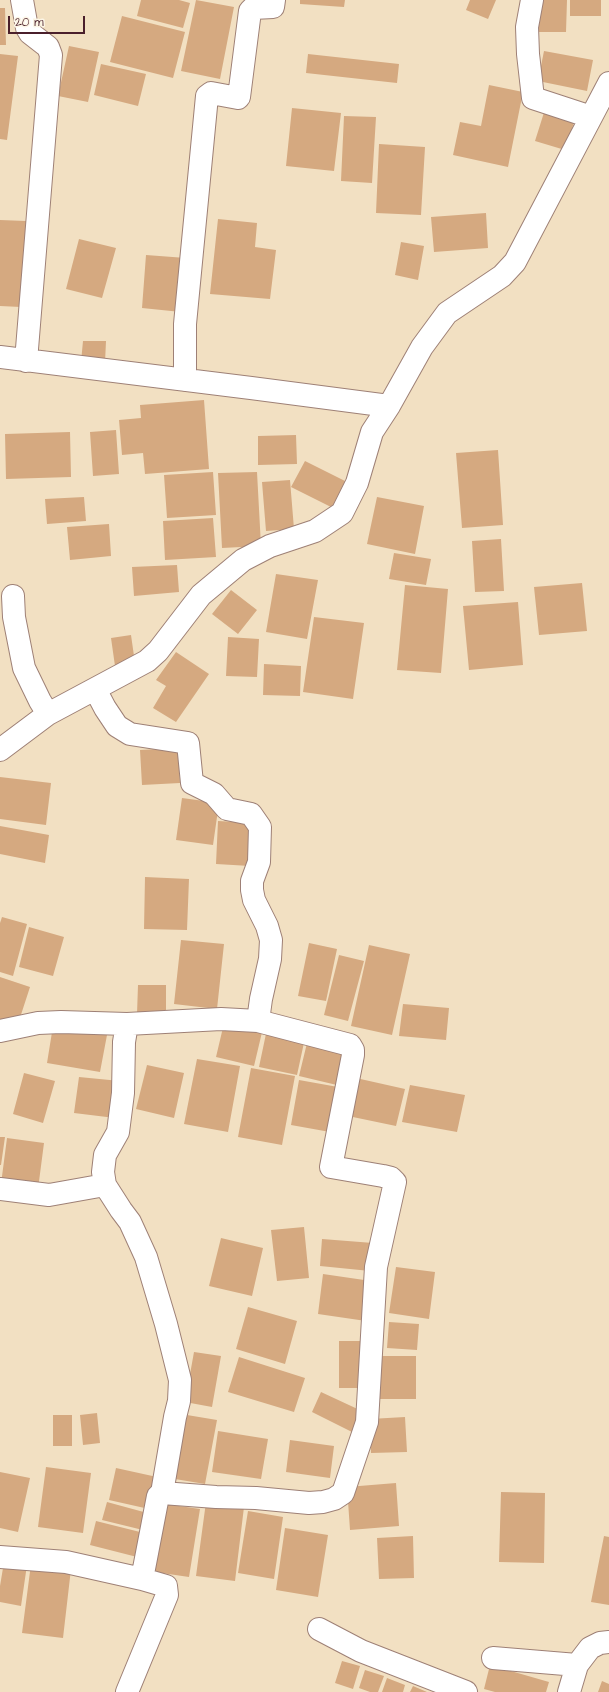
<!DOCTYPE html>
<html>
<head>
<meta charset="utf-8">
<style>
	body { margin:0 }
	#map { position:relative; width:609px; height:1692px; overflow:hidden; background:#f2e0c2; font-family:"Architects Daughter",sans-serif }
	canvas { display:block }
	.scale { position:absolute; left:8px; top:16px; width:77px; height:18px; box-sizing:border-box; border:2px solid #4a1f2b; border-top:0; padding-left:5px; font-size:12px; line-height:14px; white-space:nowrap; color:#4a1f2b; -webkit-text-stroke:3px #fcf5e5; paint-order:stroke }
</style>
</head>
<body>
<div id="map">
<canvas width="609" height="1692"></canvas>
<div class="scale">20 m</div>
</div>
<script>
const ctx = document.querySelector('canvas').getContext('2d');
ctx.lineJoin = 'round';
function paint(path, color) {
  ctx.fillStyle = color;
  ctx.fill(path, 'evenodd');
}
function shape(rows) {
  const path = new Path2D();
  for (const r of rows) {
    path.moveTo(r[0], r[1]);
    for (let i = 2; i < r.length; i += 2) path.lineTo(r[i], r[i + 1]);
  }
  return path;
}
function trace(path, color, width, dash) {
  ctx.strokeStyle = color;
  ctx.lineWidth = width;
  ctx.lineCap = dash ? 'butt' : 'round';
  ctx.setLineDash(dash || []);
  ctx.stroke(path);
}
const building = shape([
	[141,0,179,0,190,3,183,28,137,16],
	[196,0,234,7,220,79,181,71],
	[300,0,345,0,344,7,300,4],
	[470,0,496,0,488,19,466,10],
	[536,0,567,0,566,32,535,32],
	[570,0,601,0,601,16,570,16],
	[0,8,5,8,6,45,0,45],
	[122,16,185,32,173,78,110,62],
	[69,46,99,52,88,102,58,96],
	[544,51,593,60,587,91,538,81],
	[0,54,18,56,7,140,0,139],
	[308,54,399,64,397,83,306,73],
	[101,64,146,74,138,106,94,95],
	[489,85,523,92,508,167,453,155,460,122,481,126],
	[547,103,577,113,565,150,535,141],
	[292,108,341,113,334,171,286,166],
	[344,116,376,117,372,183,341,181],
	[379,144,425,147,421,215,376,213],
	[486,213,488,248,434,252,431,217],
	[218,219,257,223,255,247,276,250,270,299,210,294],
	[0,220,26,221,21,307,0,306],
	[79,239,116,248,102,298,66,289],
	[401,242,424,246,418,280,395,275],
	[146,255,186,258,181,312,142,308],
	[83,341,106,341,105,363,81,362],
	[204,400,209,469,145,474,143,453,122,455,119,420,141,418,140,405],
	[116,430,119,474,93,476,90,432],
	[70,432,71,477,6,479,5,434],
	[296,435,297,464,258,465,258,436],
	[498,450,503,525,462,528,456,453],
	[305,461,353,485,339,511,291,487],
	[213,472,216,515,167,518,164,475],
	[257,472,261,546,222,548,218,473],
	[290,480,294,529,266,531,262,482],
	[84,497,86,521,47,524,45,499],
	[377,497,424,506,415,554,367,544],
	[213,518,216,557,165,560,163,521],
	[109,524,111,556,70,560,67,527],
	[501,539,504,591,475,592,472,541],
	[394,553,431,559,426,585,389,579],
	[177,565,179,592,134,596,132,567],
	[276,574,318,580,307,639,266,632],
	[582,583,587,631,539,635,534,587],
	[405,585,448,589,441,673,397,670],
	[231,590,257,610,238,634,212,614],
	[518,602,523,665,469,670,463,606],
	[314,617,364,623,353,699,303,692],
	[131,635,135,663,115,666,111,638],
	[228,637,259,639,257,677,226,676],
	[176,652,209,674,176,722,153,708,166,686,156,680],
	[264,664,301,666,300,696,263,695],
	[178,748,180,783,142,785,140,750],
	[0,777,51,783,46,825,0,819],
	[182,798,219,803,213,845,176,840],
	[218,821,253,823,250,866,216,864],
	[0,826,49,835,45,863,0,854],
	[145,877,189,879,187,930,144,929],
	[2,917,27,924,13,976,0,972,0,923],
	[29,927,64,937,53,976,19,967],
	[181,940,224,944,217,1009,174,1004],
	[309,943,337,949,326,1001,298,996],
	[369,945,410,954,392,1035,351,1026],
	[339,955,364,961,348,1021,324,1015],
	[0,977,30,987,17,1027,0,1021],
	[138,985,166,985,166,1014,137,1014],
	[403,1004,449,1008,446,1040,399,1036],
	[225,1019,263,1028,254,1066,216,1057],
	[53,1026,107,1035,100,1072,47,1063],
	[267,1029,305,1038,297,1075,259,1067],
	[307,1043,350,1054,341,1086,299,1076],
	[197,1059,240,1066,228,1132,184,1124],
	[147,1065,184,1073,174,1118,136,1109],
	[251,1068,295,1076,282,1145,238,1137],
	[24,1073,55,1081,43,1123,13,1114],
	[79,1077,120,1081,115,1118,74,1113],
	[356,1078,405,1089,396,1126,348,1116],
	[299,1080,338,1087,330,1132,291,1125],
	[410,1085,465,1095,457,1132,402,1122],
	[0,1137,5,1137,1,1165,0,1165],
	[7,1138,44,1143,38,1189,1,1184],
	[304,1227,309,1278,277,1281,271,1230],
	[221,1238,263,1248,252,1296,209,1286],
	[322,1239,373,1243,370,1271,320,1266],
	[396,1267,435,1272,429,1319,389,1313],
	[323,1274,371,1281,366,1321,318,1314],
	[248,1307,297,1321,285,1364,236,1349],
	[389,1322,419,1324,417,1350,387,1348],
	[339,1341,369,1341,368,1388,339,1388],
	[194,1352,221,1356,212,1407,185,1402],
	[373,1356,416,1356,416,1399,373,1399],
	[239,1357,305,1378,294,1412,228,1392],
	[321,1392,364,1412,354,1433,312,1412],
	[97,1413,100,1443,83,1445,80,1415],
	[181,1414,217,1420,205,1484,169,1478],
	[53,1415,72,1415,72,1446,53,1446],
	[405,1417,407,1452,371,1453,370,1419],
	[218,1431,268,1439,261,1479,212,1472],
	[290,1440,334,1446,330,1478,286,1472],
	[46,1467,91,1473,83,1533,38,1527],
	[116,1468,157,1477,149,1509,109,1500],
	[0,1472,30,1478,18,1532,0,1528],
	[396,1483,399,1526,350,1530,347,1487],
	[501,1492,545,1493,544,1563,499,1562],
	[107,1502,151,1514,147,1531,102,1520],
	[206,1502,244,1507,235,1581,196,1576],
	[158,1503,200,1509,189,1577,148,1571],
	[248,1511,283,1517,274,1579,238,1573],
	[96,1521,148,1534,141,1558,90,1545],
	[285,1528,328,1535,318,1597,276,1590],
	[413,1536,414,1578,379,1579,377,1538],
	[604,1536,609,1537,609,1605,591,1602],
	[4,1562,27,1565,21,1606,0,1602,0,1586],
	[31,1564,71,1569,63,1638,22,1633],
	[342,1661,360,1666,353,1689,335,1683],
	[490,1665,549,1682,546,1692,495,1692,484,1689],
	[365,1670,384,1676,378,1692,370,1692,359,1688],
	[387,1678,405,1685,403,1692,382,1692],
	[602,1681,609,1684,609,1692,598,1692],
	[413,1686,427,1692,410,1692]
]);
const minor = shape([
	[22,0,27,28,30,33,48,47,51,55,26,361],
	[532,0,527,27,528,54,533,98,591,117],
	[0,357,251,388,389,406],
	[185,380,185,324,207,96,211,93,238,98,239,97,250,11,253,8,273,7,274,0],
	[13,596,14,617,24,668,40,701,48,714],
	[95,689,105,708,117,726,130,734,188,743,192,783,214,794,227,809,251,814,260,827,259,862,252,881,252,890,254,900,267,926,271,940,270,959,261,999,258,1021],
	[0,750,48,714,147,661,158,651,201,595,243,560,270,546,315,531,342,513,357,483,372,432,389,406,422,347,447,313,502,276,515,262,609,83],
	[127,1024,124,1042,123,1093,118,1132,105,1155,103,1172,105,1185,121,1210,130,1222,146,1257,166,1324,180,1380,179,1401,175,1417,162,1493],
	[0,1031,38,1023,61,1022,127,1024,221,1019,258,1021,350,1045,353,1050,353,1055,331,1167,383,1176,391,1178,395,1182,376,1267,367,1422,343,1493,334,1499,323,1502,309,1503,256,1498,216,1497,162,1493,158,1496,142,1579,166,1586,167,1595,127,1692],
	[0,1189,49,1195,105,1185],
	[0,1557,66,1562,142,1579],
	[319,1629,361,1651,466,1692],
	[493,1658,577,1665],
	[569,1692,577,1665,590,1648,600,1643,609,1642]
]);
paint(building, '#d5a980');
trace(minor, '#9e8076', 24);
trace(minor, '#fff', 22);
</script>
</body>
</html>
